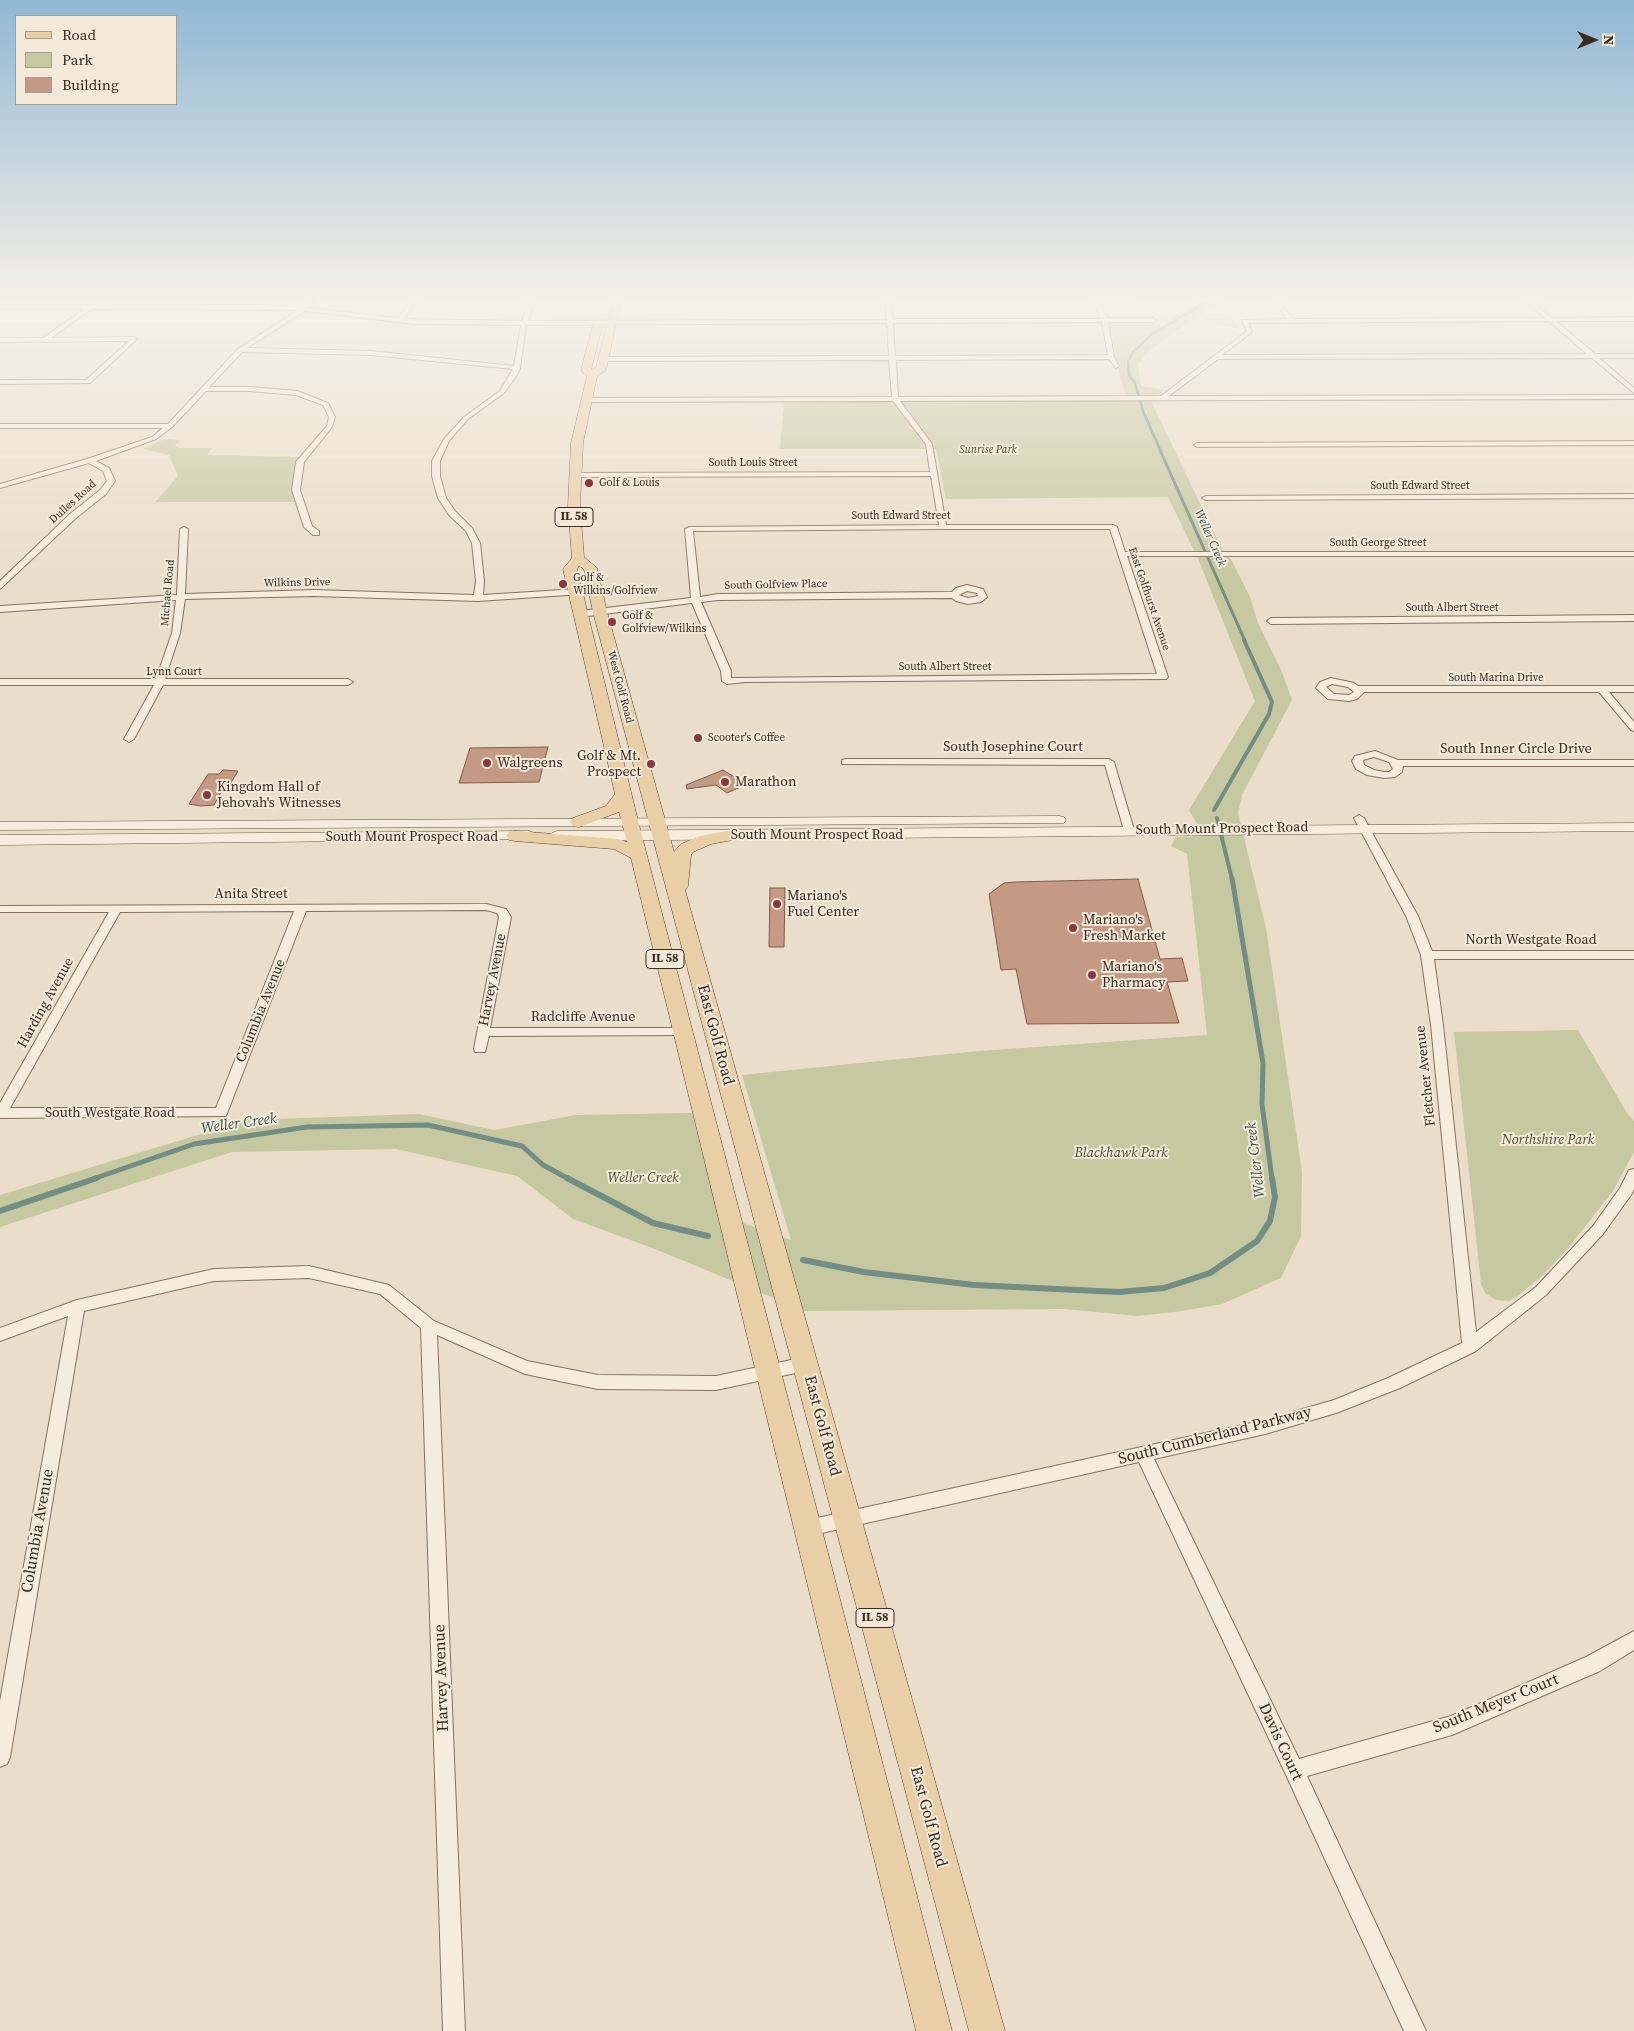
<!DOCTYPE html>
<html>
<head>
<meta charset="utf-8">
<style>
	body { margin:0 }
	#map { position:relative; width:1634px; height:2031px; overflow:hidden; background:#eadeca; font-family:"Source Serif 4",serif }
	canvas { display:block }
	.legend { position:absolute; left:15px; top:15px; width:162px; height:90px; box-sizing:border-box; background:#f2e9d9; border:1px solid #a79d90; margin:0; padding:6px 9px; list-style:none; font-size:15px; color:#372b22 }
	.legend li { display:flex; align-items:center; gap:10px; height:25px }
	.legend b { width:25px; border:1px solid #a79d90 }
	.north { position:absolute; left:1569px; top:15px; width:50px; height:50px; -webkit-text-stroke:4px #f2e9d9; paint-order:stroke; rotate:90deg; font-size:14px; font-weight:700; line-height:20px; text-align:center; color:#372b22 }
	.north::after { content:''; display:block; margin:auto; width:18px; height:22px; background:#372b22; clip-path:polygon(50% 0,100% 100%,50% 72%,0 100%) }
</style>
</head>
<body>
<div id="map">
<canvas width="1634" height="2031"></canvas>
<ul class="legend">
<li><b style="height:6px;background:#e9cfa6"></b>Road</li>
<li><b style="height:14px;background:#c6c89f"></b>Park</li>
<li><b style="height:14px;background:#c49a84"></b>Building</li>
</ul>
<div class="north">N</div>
</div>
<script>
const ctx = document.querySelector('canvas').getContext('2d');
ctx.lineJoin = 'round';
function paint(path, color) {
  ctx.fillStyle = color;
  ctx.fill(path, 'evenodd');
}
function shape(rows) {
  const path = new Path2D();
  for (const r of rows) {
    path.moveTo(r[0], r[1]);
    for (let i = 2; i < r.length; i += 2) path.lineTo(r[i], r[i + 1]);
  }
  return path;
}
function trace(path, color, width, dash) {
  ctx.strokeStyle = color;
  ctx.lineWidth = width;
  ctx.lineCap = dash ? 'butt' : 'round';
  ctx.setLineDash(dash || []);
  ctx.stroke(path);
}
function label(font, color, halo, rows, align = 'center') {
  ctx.font = font + ' "Source Serif 4",serif';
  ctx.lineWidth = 4;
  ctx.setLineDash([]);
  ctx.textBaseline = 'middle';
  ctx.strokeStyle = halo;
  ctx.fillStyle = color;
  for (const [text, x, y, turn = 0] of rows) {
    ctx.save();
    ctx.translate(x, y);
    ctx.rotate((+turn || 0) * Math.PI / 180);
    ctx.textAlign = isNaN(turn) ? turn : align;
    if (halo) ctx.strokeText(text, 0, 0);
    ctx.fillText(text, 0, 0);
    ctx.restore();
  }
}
const green = shape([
	[1197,301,1221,301,1193,320,1233,318,1240,329,1190,321,1148,352,1138,364,1141,386,1165,390,1158,395,1149,397,1222,549,1232,561,1250,597,1258,623,1282,672,1292,700,1242,795,1238,813,1266,928,1302,1172,1301,1236,1281,1278,1222,1304,1182,1311,1138,1316,1064,1309,805,1311,655,1249,573,1219,517,1176,396,1149,232,1152,0,1227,0,1195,247,1120,419,1114,494,1130,576,1115,692,1113,718,1214,791,1240,742,1075,979,1051,1207,1035,1187,854,1171,846,1176,837,1204,836,1189,810,1255,701,1199,561,1168,497,946,499,936,449,780,449,784,401,1127,400,1117,365,1110,324,1115,322,1168,319],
	[164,439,180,440,175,445,180,448,212,448,207,455,299,457,295,468,293,490,296,502,155,502,178,476,169,455,143,449],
	[1578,1030,1627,1113,1634,1121,1634,1152,1613,1191,1570,1246,1541,1277,1516,1297,1510,1301,1496,1300,1485,1293,1481,1284,1454,1032]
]);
const streamFar4 = shape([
	[1161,452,1143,411,1135,383,1129,375,1128,361,1133,352,1152,334,1209,301]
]);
const streamFar3 = shape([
	[1160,450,1245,641]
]);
const streamFar2 = shape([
	[1214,810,1269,714,1272,702,1244,640],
	[1217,818,1232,879]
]);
const streamFar1 = shape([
	[1232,878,1263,1063,1262,1104,1272,1179],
	[93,1179,194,1144,307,1127,428,1125,522,1146,543,1165,569,1179]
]);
const stream = shape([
	[567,1178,653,1223,708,1236],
	[0,1211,97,1178],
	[803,1260,864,1272,974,1285,1119,1292,1164,1288,1210,1273,1257,1241,1270,1221,1275,1197,1272,1178]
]);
const building = shape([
	[548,747,539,782,459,783,470,748,548,747],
	[223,770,238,771,229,786,225,785,214,805,201,806,189,804,208,774,219,774,223,770],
	[723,770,741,781,737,783,743,786,727,793,716,785,687,789,686,785,723,770],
	[1138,879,1160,959,1182,958,1188,981,1167,982,1179,1023,1027,1024,1016,969,1001,970,989,894,1004,883,1015,882,1138,879],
	[770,888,785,888,784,947,769,947,770,888]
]);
const minor = shape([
	[308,301,314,301,308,308,398,318,411,301,414,301,416,302,404,319,522,321,529,301,535,301,528,321,887,320,884,301,890,301,893,319,1101,319,1093,301,1130,301,1127,303,1100,303,1107,318,1153,318,1156,320,1153,322,1108,322,1114,357,1119,366,1116,368,1109,359,896,360,898,397,1161,396,1247,331,1242,320,1287,319,1275,303,1278,301,1285,301,1281,304,1293,319,1545,318,1526,301,1532,301,1552,318,1634,317,1634,321,1556,321,1595,354,1634,354,1634,358,1599,358,1634,388,1634,393,1592,358,1218,359,1169,396,1634,395,1634,399,900,401,932,444,946,525,1113,525,1117,527,1125,552,1634,552,1634,556,1127,556,1168,677,1166,679,745,682,727,684,722,681,721,671,692,603,580,617,576,614,580,611,691,598,685,529,689,527,939,525,931,476,574,477,570,475,571,473,930,472,926,444,893,401,586,402,583,400,586,398,892,397,889,360,603,361,600,359,603,357,889,356,887,323,526,325,520,368,517,375,504,393,468,419,449,441,440,461,440,476,446,498,455,511,472,528,480,543,484,581,483,595,594,588,597,589,597,593,478,601,314,596,185,599,180,633,165,679,348,679,353,682,348,685,163,685,134,739,129,742,124,739,154,685,0,685,0,679,156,679,172,633,176,600,0,612,0,606,177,595,180,529,184,527,188,529,185,594,314,590,474,595,476,581,472,543,466,531,449,515,438,498,432,476,432,461,444,439,464,417,500,391,513,369,371,355,242,352,209,387,250,387,297,391,328,403,335,417,332,427,304,462,300,490,312,526,319,531,319,535,313,535,304,527,292,490,296,462,327,426,329,417,323,405,296,395,250,391,206,391,172,427,156,439,96,461,109,468,115,481,106,494,76,518,0,589,0,581,70,514,100,490,107,481,103,471,89,463,0,488,0,484,87,459,152,437,163,428,0,428,0,424,168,424,238,349,298,310,91,309,51,338,134,337,137,339,90,383,0,384,0,380,86,380,129,341,0,342,0,338,43,338,84,309,0,309,0,305,263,305,302,307,308,301],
	[305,311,415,324,521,325,514,366,371,351,247,348,305,311],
	[1549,321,1587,354,1222,355,1252,332,1248,323,1549,321],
	[1102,322,1108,355,895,356,893,323,1102,322],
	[943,529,1110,529,1157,674,731,678,731,671,701,602,718,600,952,598,956,601,968,604,981,602,987,597,983,589,967,585,956,588,952,592,718,594,700,597,693,531,943,529],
	[967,591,977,593,978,596,968,598,959,595,967,591],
	[1634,441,1634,445,1197,447,1194,445,1197,443,1634,441],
	[1634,494,1634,498,1206,500,1202,498,1206,496,1634,494],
	[1634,615,1634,621,1271,624,1267,621,1271,618,1634,615],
	[1331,678,1354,683,1358,686,1634,686,1634,692,1609,692,1634,722,1634,731,1631,730,1599,692,1364,692,1357,699,1349,701,1328,699,1318,690,1316,688,1320,682,1331,678],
	[1332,684,1348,687,1354,692,1349,695,1334,694,1326,687,1332,684],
	[1375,751,1398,760,1634,760,1634,766,1403,766,1402,772,1395,777,1384,778,1367,775,1356,769,1352,761,1355,756,1375,751],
	[1374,757,1389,762,1393,769,1389,772,1384,772,1374,770,1364,765,1363,760,1374,757],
	[846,759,1109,759,1114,762,1134,830,1129,833,1124,830,1105,765,842,764,842,760,846,759],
	[1359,815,1364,818,1418,916,1432,951,1634,951,1634,959,1434,959,1443,1025,1476,1332,1536,1287,1593,1226,1620,1188,1629,1170,1634,1169,1634,1189,1631,1195,1603,1234,1546,1295,1476,1351,1400,1388,1336,1413,1265,1434,1154,1459,1299,1759,1451,1716,1586,1657,1634,1631,1634,1650,1600,1671,1452,1735,1307,1776,1426,2031,1404,2031,1287,1777,1139,1462,808,1536,802,1534,799,1528,802,1522,808,1520,1265,1420,1334,1400,1388,1378,1462,1343,1431,1025,1421,955,1406,916,1354,818,1359,815],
	[486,904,506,909,511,917,490,1028,684,1028,688,1029,690,1032,688,1035,489,1036,485,1052,475,1052,474,1049,499,917,497,913,486,910,306,911,226,1116,0,1118,0,1103,109,912,0,912,0,906,486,904],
	[294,911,216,1108,10,1108,120,912,294,911],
	[309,1266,389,1285,434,1321,527,1361,598,1375,716,1376,805,1357,811,1359,813,1364,811,1369,805,1371,716,1390,598,1389,525,1374,437,1335,465,2031,443,2031,421,1328,380,1294,309,1278,214,1281,84,1311,10,1757,7,1764,0,1767,0,1701,68,1316,0,1341,0,1328,77,1300,214,1269,309,1266]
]);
const secondary = shape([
	[1059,816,1064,817,1066,820,1064,823,0,830,0,822,1059,816],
	[1634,823,1634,831,557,841,552,839,549,836,552,833,557,831,1634,823],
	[529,831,534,833,537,836,534,839,0,845,0,835,529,831]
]);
const primary = shape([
	[613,301,621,301,606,370,597,376,583,443,580,506,584,557,597,568,607,612,674,852,681,844,700,836,727,831,733,832,736,836,733,840,711,844,693,852,691,855,688,886,685,890,1005,2031,969,2031,593,612,584,569,579,566,577,569,638,821,952,2031,916,2031,631,858,614,849,515,841,509,840,506,836,509,832,515,831,618,839,627,842,619,812,579,827,573,826,570,822,573,818,606,806,615,794,563,569,572,558,568,506,571,443,587,376,581,371,592,327,597,324,602,327,591,370,596,368,613,301]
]);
const markers = [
	[589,483,5,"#8e363d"],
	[563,584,5,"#8e363d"],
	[612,622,5,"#8e363d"],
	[698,738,5,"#8e363d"],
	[487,763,5,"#8e363d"],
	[651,764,5,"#8e363d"],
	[725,782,5,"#8e363d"],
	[207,795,5,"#8e363d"],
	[777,904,5,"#8e363d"],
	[1073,928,5,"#8e363d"],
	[1092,975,5,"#8e363d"]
];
const farParknames = [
	["Sunrise Park",988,450]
];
const farStreetnames = [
	["South Louis Street",753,463],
	["South Edward Street",1420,486],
	["Dulles Road",73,502,-42],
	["South Edward Street",901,516],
	["South George Street",1378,543],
	["Wilkins Drive",297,583,-1],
	["South Golfview Place",776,585,-1],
	["Michael Road",168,593,-85],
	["East Golfhurst Avenue",1149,599,71],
	["South Albert Street",1452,608],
	["South Albert Street",945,667],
	["Lynn Court",174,672],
	["South Marina Drive",1496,678],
	["West Golf Road",620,687,75]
];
const farPoinames = [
	["Golf & Louis",599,483],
	["Golf &",573,578],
	["Wilkins/Golfview",573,591],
	["Golf &",622,616],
	["Golfview/Wilkins",622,629],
	["Scooter's Coffee",708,738]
];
const shields = [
	[574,517,38],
	[665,959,38],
	[875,1618,38]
];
const shieldNames = [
	["IL 58",574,517],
	["IL 58",665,959],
	["IL 58",875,1618]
];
const farWaternames = [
	["Weller Creek",1210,538,66]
];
const streetNames = [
	["South Josephine Court",1013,747],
	["South Inner Circle Drive",1516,749],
	["South Mount Prospect Road",1222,829,-1],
	["South Mount Prospect Road",817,835],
	["South Mount Prospect Road",412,837],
	["Anita Street",251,894],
	["North Westgate Road",1531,940],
	["Harvey Avenue",493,980,-79],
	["Harding Avenue",46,1003,-61],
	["Columbia Avenue",261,1011,-68],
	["Radcliffe Avenue",583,1017],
	["Fletcher Avenue",1426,1076,-96],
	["South Westgate Road",110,1113]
];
const poiNames = [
	["Golf & Mt.",641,756,"right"],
	["Prospect",641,772,"right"],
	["Walgreens",497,763],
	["Marathon",735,782],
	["Kingdom Hall of",217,787],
	["Jehovah's Witnesses",217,803],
	["Mariano's",787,896],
	["Fuel Center",787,912],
	["Mariano's",1083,920],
	["Fresh Market",1083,936],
	["Mariano's",1102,967],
	["Pharmacy",1102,983]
];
const parkNames = [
	["Northshire Park",1548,1140],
	["Blackhawk Park",1121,1153],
	["Weller Creek",643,1178]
];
const waterNames = [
	["Weller Creek",239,1124,-8],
	["Weller Creek",1256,1160,-97]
];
const nearStreetnames = [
	["East Golf Road",715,1035,75],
	["East Golf Road",822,1426,75],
	["South Cumberland Parkway",1215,1436,-14],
	["Columbia Avenue",38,1531,-80],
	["Harvey Avenue",442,1678,-92],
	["South Meyer Court",1496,1704,-22],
	["Davis Court",1280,1742,65],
	["East Golf Road",928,1817,75]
];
paint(green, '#c6c89f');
trace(streamFar4, '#718d84', 2.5);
trace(streamFar3, '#718d84', 3);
trace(streamFar2, '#718d84', 4);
trace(streamFar1, '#718d84', 5);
trace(stream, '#718d84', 6);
paint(building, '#c49a84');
trace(building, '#825b48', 1);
trace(minor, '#857160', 2);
trace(secondary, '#675343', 1);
trace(primary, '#544033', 1);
paint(minor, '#f6ecdc');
paint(secondary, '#f6ecdc');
paint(primary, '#e9cfa6');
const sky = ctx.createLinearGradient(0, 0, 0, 585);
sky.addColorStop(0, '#8fb8d4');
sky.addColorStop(0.51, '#f6f0e7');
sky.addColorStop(1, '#f6f0e700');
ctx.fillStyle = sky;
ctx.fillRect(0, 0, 1634, 585);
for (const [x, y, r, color] of markers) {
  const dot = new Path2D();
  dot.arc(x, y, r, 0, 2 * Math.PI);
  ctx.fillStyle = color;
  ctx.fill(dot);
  trace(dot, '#f2e9d9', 2);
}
label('italic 11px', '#4a512b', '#f2e9d9', farParknames);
label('11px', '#372b22', '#f2e9d9', farStreetnames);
label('11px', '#372b22', '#f2e9d9', farPoinames, 'left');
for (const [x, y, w] of shields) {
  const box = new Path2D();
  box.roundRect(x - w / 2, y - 9.5, w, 19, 4);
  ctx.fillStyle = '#f2e9d9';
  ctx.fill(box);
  trace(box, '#372b22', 1);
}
label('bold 12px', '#372b22', null, shieldNames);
label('italic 12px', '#335551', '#f2e9d9', farWaternames);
label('14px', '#372b22', '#f2e9d9', streetNames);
label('14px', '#372b22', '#f2e9d9', poiNames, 'left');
label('italic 14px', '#4a512b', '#f2e9d9', parkNames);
label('italic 15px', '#335551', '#f2e9d9', waterNames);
label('16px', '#372b22', '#f2e9d9', nearStreetnames);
</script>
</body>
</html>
